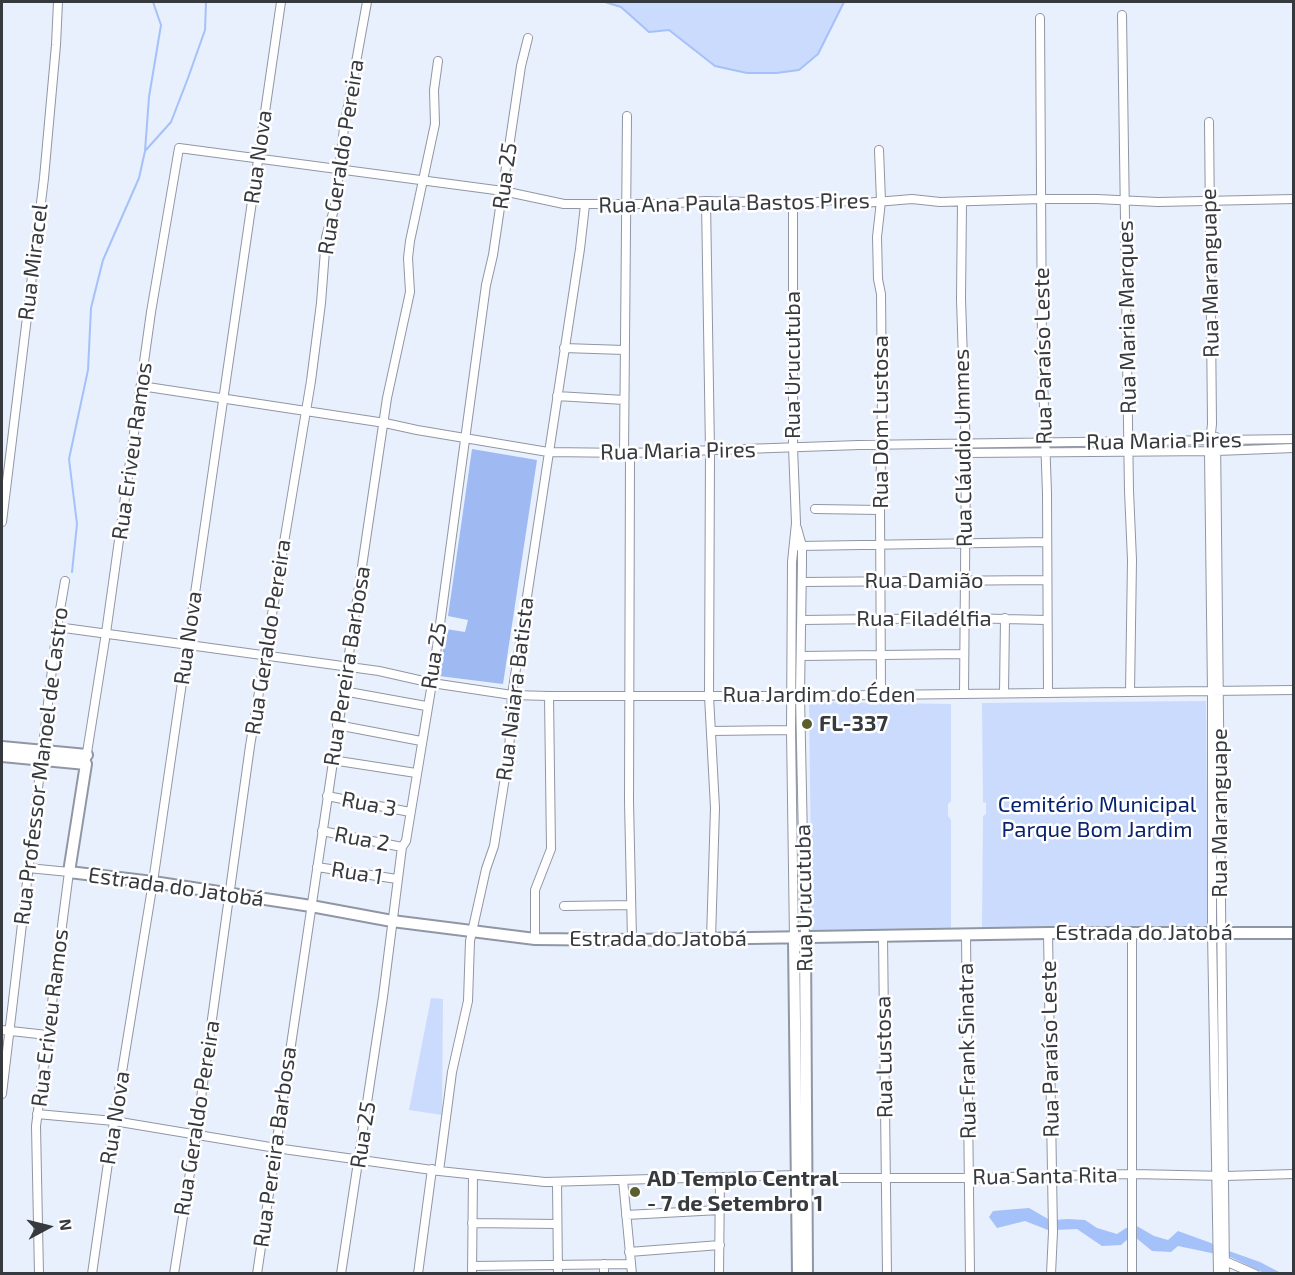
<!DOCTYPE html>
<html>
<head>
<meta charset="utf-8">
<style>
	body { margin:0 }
	#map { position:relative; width:1295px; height:1275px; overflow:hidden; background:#e8effd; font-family:"Exo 2",sans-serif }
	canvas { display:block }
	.frame { position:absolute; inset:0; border:3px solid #36393e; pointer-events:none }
	.north { position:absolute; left:18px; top:1197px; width:60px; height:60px; -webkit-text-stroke:4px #fff; paint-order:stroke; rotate:83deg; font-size:16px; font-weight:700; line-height:24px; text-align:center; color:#36393e }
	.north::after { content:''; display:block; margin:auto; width:21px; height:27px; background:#36393e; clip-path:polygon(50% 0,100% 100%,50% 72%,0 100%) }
</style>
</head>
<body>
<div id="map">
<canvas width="1295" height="1275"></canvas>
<div class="frame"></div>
<div class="north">N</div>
</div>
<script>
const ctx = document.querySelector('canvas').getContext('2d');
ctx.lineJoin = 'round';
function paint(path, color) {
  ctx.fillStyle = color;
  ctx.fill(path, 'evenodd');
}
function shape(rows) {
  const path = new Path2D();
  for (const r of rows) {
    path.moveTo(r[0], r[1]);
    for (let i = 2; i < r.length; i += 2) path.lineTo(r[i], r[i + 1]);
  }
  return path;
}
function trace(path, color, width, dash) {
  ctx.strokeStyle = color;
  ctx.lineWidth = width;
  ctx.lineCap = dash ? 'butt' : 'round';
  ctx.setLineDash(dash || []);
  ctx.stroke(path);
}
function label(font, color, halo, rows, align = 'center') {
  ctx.font = font + ' "Exo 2",sans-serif';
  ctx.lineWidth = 5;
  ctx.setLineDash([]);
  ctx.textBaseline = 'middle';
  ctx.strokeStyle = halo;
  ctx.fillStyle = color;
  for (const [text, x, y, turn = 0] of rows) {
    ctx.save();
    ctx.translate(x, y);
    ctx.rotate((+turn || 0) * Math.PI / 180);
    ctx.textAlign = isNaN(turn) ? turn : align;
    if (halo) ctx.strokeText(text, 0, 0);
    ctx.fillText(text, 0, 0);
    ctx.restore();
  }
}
const green = shape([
	[605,2,844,2,818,54,799,70,776,73,747,73,715,66,669,30,649,32,621,7],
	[1206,701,1208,926,982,930,983,816,986,814,986,803,983,802,982,703],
	[809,702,951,704,951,801,948,804,948,816,951,820,951,930,812,932],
	[431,998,443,999,442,1115,409,1110]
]);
const forest = shape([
	[472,449,537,460,503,684,439,676,446,629,465,632,468,620,448,616]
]);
const water = shape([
	[1029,1208,1048,1219,1048,1230,1025,1221,997,1228,989,1217,993,1211],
	[1067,1219,1085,1220,1097,1228,1117,1234,1129,1226,1129,1238,1121,1245,1102,1246,1077,1229,1055,1230,1054,1220],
	[1135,1225,1154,1236,1168,1240,1178,1231,1211,1243,1216,1246,1216,1254,1178,1246,1171,1252,1152,1251,1135,1237],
	[1226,1250,1260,1262,1281,1273,1264,1273,1228,1256]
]);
const stream = shape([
	[605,2,621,7,649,32,669,30,715,66,747,73,776,73,799,70,818,54,844,2],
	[145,151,149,97,161,25,153,2],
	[72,572,77,524,69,459,88,370,91,308,103,260,139,178,145,151,171,122,188,78,205,30,206,2]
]);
const street = shape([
	[1122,15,1129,491,1132,560,1130,692],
	[1040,18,1042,351,1047,493,1048,693],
	[1209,122,1212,424,1209,451,1212,693,1212,932,1218,1274],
	[879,150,881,201,877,237,878,279,881,294,882,399,880,510,881,694],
	[706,201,710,451,709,696,715,808,711,939],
	[962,202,961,299,966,453,964,694],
	[793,206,793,447,796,523,792,562,791,730,794,939],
	[564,348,624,350],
	[141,386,385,423,417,430,548,452,630,453,859,445,1294,439],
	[557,396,624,400],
	[1216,437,1225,1274],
	[624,453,627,116],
	[630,453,629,801,632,940],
	[966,453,1217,451,1294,448],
	[815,509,880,510],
	[2,522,44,178,56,45,58,2],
	[797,528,802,546,802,563,800,695,805,938],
	[799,546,1047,542],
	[802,582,1046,580],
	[802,620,964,618,1046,620],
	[57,627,379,671,432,683,512,695,549,696,793,696,1294,690],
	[801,656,963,654],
	[343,691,426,706],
	[1004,693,1005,618],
	[337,725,421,741],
	[711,731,791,730],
	[86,759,106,633,151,312,179,148,503,191,564,204,663,204,706,201,749,202,793,206,831,200,864,203,912,199,940,202,1041,199,1097,199,1158,202,1294,199],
	[332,760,416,773],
	[327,796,410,812],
	[322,831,402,847],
	[317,867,397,879],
	[28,868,69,872,36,1126,39,1274],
	[564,906,631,905],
	[1048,933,1053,1232,1051,1274],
	[1132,933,1132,1274],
	[966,936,970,1274],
	[883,937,887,1274],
	[535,939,535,890,551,849,549,696],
	[2,1030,47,1035],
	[2,1094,57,627,65,581],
	[37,1114,114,1121,276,1148,439,1171,545,1182,797,1175,807,1178,968,1178,1133,1174,1225,1176,1294,1174],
	[439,1171,452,1072,468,1001,470,941,486,869,494,846,509,752,512,695,580,249,585,205],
	[623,1180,632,1274],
	[557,1182,558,1274],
	[626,1215,720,1210],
	[472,1223,557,1224],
	[629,1252,720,1245],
	[1225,1261,1255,1274],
	[604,1264,604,1274],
	[472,1266,631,1264],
	[92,1274,114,1121,153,882,281,2],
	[174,1274,196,1134,250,746,311,381,321,303,326,237,335,206,344,128,367,2],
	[257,1274,387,398,410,292,408,258,410,241,435,124,434,90,438,61],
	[341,1274,383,997,402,847,406,841,432,683,486,285,493,255,521,66,528,38],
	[418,1274,432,1169],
	[472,1274,473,1175],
	[719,1274,720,1177]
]);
const secondary = shape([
	[2,747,87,755],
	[2,756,86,764,69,872,153,882,311,906,392,921,535,939,632,940,1048,933,1294,933],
	[805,938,807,1274],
	[794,939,798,1274]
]);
const markers = [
	[807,724,6,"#5a5f2d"],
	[635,1192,6,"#5a5f2d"]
];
const streetNames = [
	["Rua Nova",258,157,-82],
	["Rua Geraldo Pereira",341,157,-81],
	["Rua 25",505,176,-82],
	["Rua Ana Paula Bastos Pires",734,203,-1],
	["Rua Miracel",33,262,-83],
	["Rua Maranguape",1210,273,-91],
	["Rua Maria Marques",1127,317,-91],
	["Rua Paraíso Leste",1043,356,-91],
	["Rua Urucutuba",793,365,-90],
	["Rua Dom Lustosa",881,422,-90],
	["Rua Maria Pires",1164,441,-1],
	["Rua Cláudio Ummes",963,448,-91],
	["Rua Eriveu Ramos",132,451,-82],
	["Rua Maria Pires",678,451,-1],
	["Rua Damião",924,581],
	["Rua Filadélfia",924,619],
	["Rua Geraldo Pereira",268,637,-81],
	["Rua Nova",188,638,-82],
	["Rua 25",434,656,-81],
	["Rua Pereira Barbosa",347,666,-81],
	["Rua Naiara Batista",515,689,-83],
	["Rua Jardim do Éden",819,695],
	["Rua Professor Manoel de Castro",41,766,-83],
	["Rua 3",369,804,11],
	["Rua Maranguape",1220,813,-90],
	["Rua 2",362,839,11],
	["Rua 1",357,873,9],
	["Estrada do Jatobá",176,887,8],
	["Rua Urucutuba",804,898,-91],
	["Estrada do Jatobá",1144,933],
	["Estrada do Jatobá",658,939],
	["Rua Eriveu Ramos",50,1018,-83],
	["Rua Paraíso Leste",1050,1049,-91],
	["Rua Frank Sinatra",967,1051,-91],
	["Rua Lustosa",884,1057,-91],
	["Rua Nova",115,1118,-81],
	["Rua Geraldo Pereira",197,1118,-81],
	["Rua 25",363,1135,-81],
	["Rua Pereira Barbosa",275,1147,-82],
	["Rua Santa Rita",1045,1176,-1]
];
const poiNames = [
	["FL-337",819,724],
	["AD Templo Central",647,1179],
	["- 7 de Setembro 1",647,1204]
];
const parkNames = [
	["Cemitério Municipal",1097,805],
	["Parque Bom Jardim",1097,830]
];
paint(green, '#cbdbfd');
paint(forest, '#9fbaf2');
paint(water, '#a5c1f9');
trace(stream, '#a5c1f9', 2);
trace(street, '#9097a4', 10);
trace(secondary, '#9097a4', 14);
trace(street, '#fff', 8);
trace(secondary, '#fff', 10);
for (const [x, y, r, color] of markers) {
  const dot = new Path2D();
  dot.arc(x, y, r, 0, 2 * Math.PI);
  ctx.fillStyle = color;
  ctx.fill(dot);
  trace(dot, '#fff', 2);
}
label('22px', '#36393e', '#fff', streetNames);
label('bold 22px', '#36393e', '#fff', poiNames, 'left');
label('22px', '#07226f', '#fff', parkNames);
</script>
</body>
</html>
